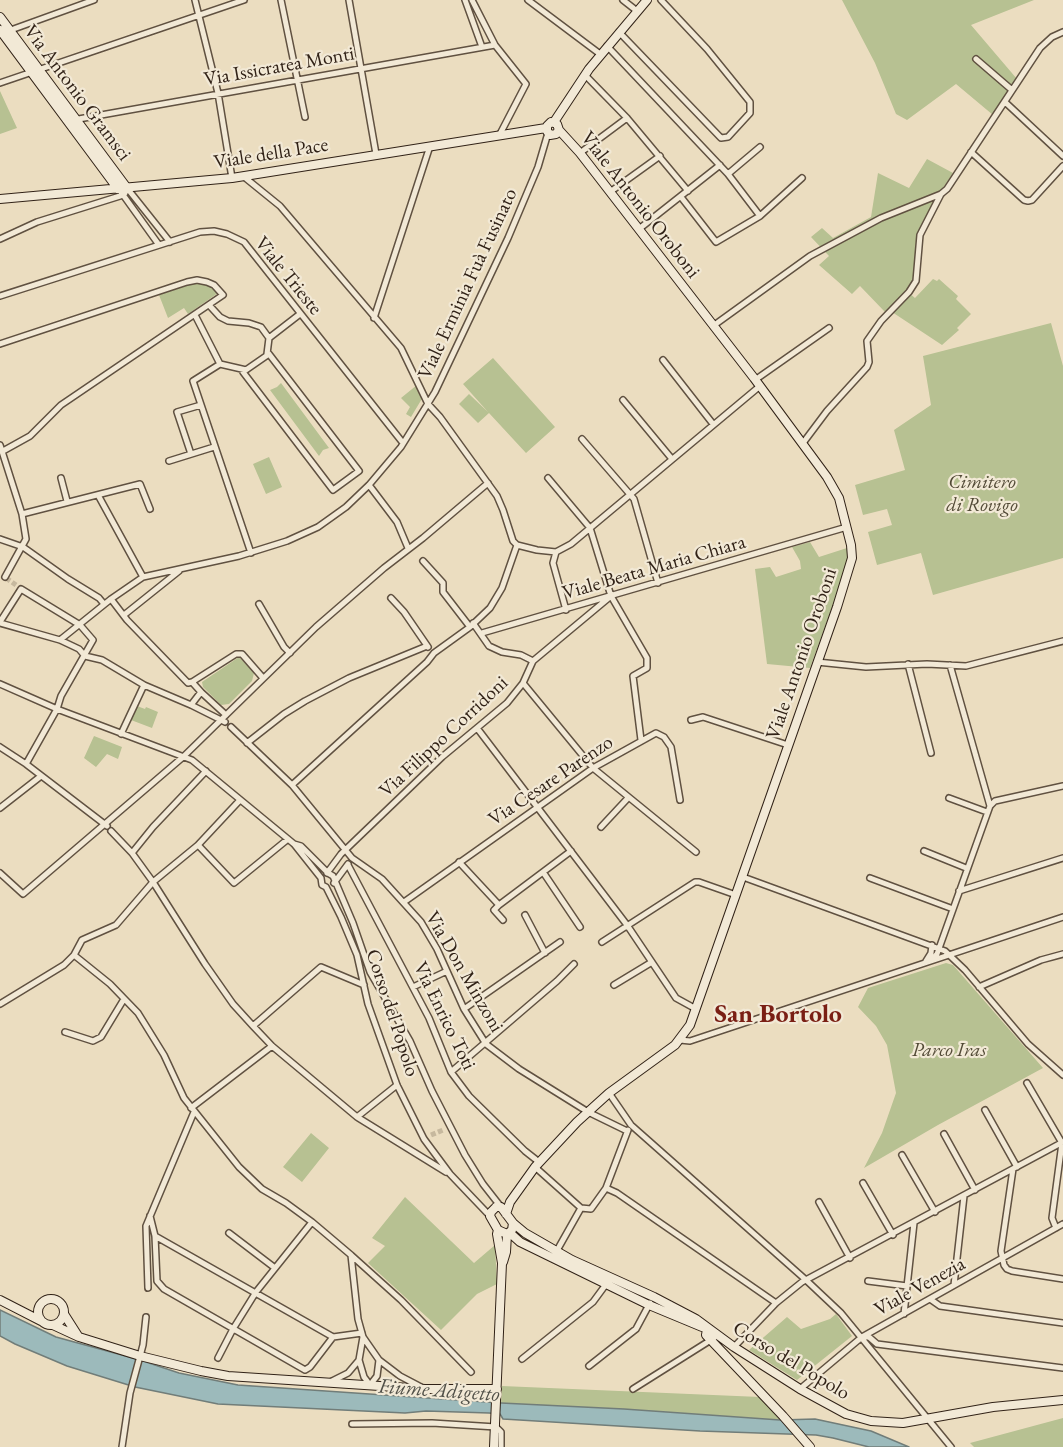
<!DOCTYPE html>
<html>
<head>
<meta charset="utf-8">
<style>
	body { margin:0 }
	canvas { display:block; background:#ebddc0 }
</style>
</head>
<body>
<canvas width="1063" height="1447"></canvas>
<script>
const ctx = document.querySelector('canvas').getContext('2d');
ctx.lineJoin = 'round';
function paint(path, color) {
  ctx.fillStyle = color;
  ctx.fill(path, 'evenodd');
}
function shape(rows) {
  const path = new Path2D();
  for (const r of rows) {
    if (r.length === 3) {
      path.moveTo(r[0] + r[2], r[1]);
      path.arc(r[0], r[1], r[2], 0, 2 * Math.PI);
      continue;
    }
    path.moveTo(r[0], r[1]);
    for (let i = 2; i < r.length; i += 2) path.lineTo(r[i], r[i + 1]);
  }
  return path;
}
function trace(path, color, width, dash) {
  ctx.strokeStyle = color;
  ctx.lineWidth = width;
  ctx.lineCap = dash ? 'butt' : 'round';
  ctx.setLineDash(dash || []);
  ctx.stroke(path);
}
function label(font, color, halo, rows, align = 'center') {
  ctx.font = font + ' "EB Garamond",serif';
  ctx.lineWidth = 4.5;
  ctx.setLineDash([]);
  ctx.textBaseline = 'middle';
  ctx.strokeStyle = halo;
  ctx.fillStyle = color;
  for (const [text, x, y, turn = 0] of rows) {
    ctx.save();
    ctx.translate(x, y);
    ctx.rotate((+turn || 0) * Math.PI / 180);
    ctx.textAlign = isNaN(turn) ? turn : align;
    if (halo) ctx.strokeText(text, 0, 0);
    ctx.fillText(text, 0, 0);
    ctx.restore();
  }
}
const green = shape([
	[842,0,1034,0,971,25,1017,79,993,115,956,84,907,120,896,114,875,63],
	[0,91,17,128,0,134],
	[927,159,953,173,931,206,920,228,916,240,914,279,909,288,885,312,860,286,852,294,819,265,829,256,811,237,822,228,833,238,871,217,878,173,909,188],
	[933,279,937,281,939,279,958,296,956,299,971,314,957,328,959,330,942,345,892,312,909,293,915,298],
	[198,282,212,287,218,293,188,314,184,308,168,318,159,295],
	[1051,323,1063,366,1063,558,933,595,921,553,877,565,868,532,892,525,887,509,863,515,855,485,905,470,894,430,931,405,923,356],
	[493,358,555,427,526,453,489,413,478,423,459,404,469,394,488,412,463,384],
	[281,383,329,448,323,450,319,456,270,390,277,387],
	[417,385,423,397,411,417,406,414,410,407,401,398],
	[269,457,282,487,266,494,253,464],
	[810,542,819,557,847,548,847,563,844,574,810,668,767,664,755,569,770,567,776,577,801,569,800,561,792,547],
	[239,657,254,673,252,681,229,704,221,705,203,687,202,682],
	[137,706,145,709,146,707,158,712,152,728,131,720],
	[94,736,122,747,118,759,107,754,96,767,84,758],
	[946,963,953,965,1043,1068,938,1125,864,1168,882,1133,896,1093,887,1045,876,1026,858,1007,868,988],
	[311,1133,329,1148,302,1182,283,1167],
	[405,1197,474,1263,495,1245,497,1284,477,1294,441,1330,368,1263,385,1246,372,1238],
	[836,1314,852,1336,797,1380,749,1350,787,1317,801,1329,830,1319],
	[502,1386,760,1397,780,1420,624,1409,501,1403],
	[1063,1418,1063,1447,974,1447,970,1443]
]);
const water = shape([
	[0,1310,56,1337,140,1360,179,1373,238,1385,501,1403,624,1409,780,1420,815,1419,871,1431,909,1447,869,1447,833,1438,816,1435,700,1431,503,1419,500,1414,489,1413,426,1411,405,1413,218,1404,135,1387,67,1366,15,1344,0,1336,0,1310]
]);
const streetTunnel = shape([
	[6,578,16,585],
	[431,1135,443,1130]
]);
const street = shape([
	[195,0,218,93,232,178],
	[281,0,305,117],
	[349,0,376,154],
	[465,0,482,47],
	[472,0,495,45,526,84,500,134],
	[528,0,600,54],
	[623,0,637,11],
	[8,31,94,0],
	[619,32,721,138,728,137,750,113,750,102,707,49,661,0],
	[607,46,728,174,760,216,802,178],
	[976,59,1012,90],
	[585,75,627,118,688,191],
	[0,83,244,0],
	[1005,102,1063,156],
	[73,120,495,45],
	[971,152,1024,200,1028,201,1032,200,1063,166],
	[580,153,627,118],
	[728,174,760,147],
	[243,176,280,206,401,348,428,404,440,417,497,496,503,510,513,541,517,545],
	[121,192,159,245],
	[610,192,660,156],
	[681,197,716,242,760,216],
	[639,229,720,165],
	[0,239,37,222,120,196,125,193,127,188,170,242],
	[0,296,200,232,214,231,227,234,244,242,403,443],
	[209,305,220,317,228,321,249,323,261,327,269,338],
	[195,315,220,364],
	[374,318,430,146],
	[713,326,810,256,881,218,941,194],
	[0,344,187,282,197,280,207,282,214,285,223,295,61,405,30,436,3,451],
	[267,354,269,338,300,314],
	[269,354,359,471,333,490,243,372,269,354],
	[663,360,713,424],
	[220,364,193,381,251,553],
	[220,364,246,370],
	[755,380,829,328],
	[623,400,672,459],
	[582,439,634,499,658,583],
	[803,443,827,411,867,367,869,362,867,341,881,321,909,292,916,281,920,235,941,194,947,189,1040,48,1052,37,1063,32],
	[0,445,22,514,26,539,5,577],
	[191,454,177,412,201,405],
	[169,461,214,447],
	[61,478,67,501],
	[548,478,590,528,611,596,647,658,647,668,633,676,641,740],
	[369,485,397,522,408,548],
	[98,495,143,577],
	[22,514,140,484,150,509],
	[0,539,23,547,68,579,99,598,104,604],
	[517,545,537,550,556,552,571,544,760,386],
	[556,552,553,563,566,610],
	[423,561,443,583,443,592,470,627],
	[391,598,404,612,428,647],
	[111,599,127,620,188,683,192,682,201,692,191,705],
	[259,604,284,647,290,653],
	[124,615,179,571],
	[0,622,21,589,80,625,93,640,61,696,57,709,26,764],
	[0,623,60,640,79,649,85,656],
	[473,623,489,646,502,652,521,655,533,661],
	[482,633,847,527],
	[60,640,111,599,143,577,239,556,287,541,318,527,346,507,369,485,401,447,435,392,508,238,538,167,548,133],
	[85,656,102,660,144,685,191,705,225,722],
	[817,662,866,667,927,664,966,666,1063,641],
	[908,664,931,753],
	[950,665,990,806],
	[192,682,236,654,242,654,263,678],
	[523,683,593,768,696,852],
	[0,684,57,709,192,760,294,844,321,878,322,885,326,887,341,917,357,955,368,1004,397,1085,424,1139,450,1174,490,1216],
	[201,692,226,715],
	[691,720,703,717,788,745],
	[231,727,292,785,352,858,382,879,421,922,437,949,464,1009,486,1044,519,1069,588,1112,627,1131],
	[477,728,627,925,676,998,696,1009],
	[121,734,144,685],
	[247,743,284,714,305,701,349,678,427,646],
	[0,747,26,764,107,826],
	[292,785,427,662,434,653,470,627,490,608,502,588,517,545],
	[949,798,987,812],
	[0,808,41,776],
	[601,827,628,798],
	[111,831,132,853,153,882,205,964,233,1004,253,1026,272,1046,357,1117,446,1172],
	[294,844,301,846,328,873,333,876,353,923,370,972,410,1041,432,1091,465,1155,483,1184,501,1207],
	[198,845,234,883,288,839],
	[571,851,543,872,580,927],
	[924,851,966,868],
	[132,853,153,827,206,771],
	[459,862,499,905],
	[348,865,429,1018,451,1072,469,1096,525,1151,539,1162],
	[0,873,23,894,183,757,316,627,384,568,423,538,488,483],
	[327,873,341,854,442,757,507,703,523,683,533,661,611,596],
	[743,877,945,951,965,970,1028,1044,1063,1075],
	[870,878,953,909],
	[334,883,348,864],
	[959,891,1063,858],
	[404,902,593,768,656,733,664,737,671,747,680,800],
	[525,915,545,953],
	[503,920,494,910,499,905,543,872],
	[602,942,695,882,699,882,736,895],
	[74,955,110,984,138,1013,164,1055,184,1098,239,1167,262,1189,286,1203,312,1222,351,1255,358,1319,363,1337,379,1360,400,1376,421,1387],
	[932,959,937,954,990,806,995,801,1063,786],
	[926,961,931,953,932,945],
	[614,985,652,962],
	[413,987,447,971],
	[979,987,1041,960,1063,954],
	[0,1004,64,965,74,955,82,940,116,925,153,882,198,845,240,800],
	[464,1009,560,942],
	[253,1026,321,967,364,985],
	[65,1032,93,1041,101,1037,124,999],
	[680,1040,690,1041,1063,917],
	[451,1072,557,981,574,964],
	[1027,1083,1062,1143,1052,1218,1056,1228],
	[609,1093,631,1125,806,1280,841,1313,951,1447],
	[191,1108,272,1046],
	[985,1110,1017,1167],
	[357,1117,397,1085],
	[944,1134,975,1190],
	[902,1155,935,1212],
	[535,1167,581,1208,591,1209,606,1188,628,1130],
	[1013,1169,1001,1251,1004,1265,1007,1269,1012,1271,1063,1279],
	[863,1183,893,1235],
	[606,1188,617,1193,776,1303],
	[819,1202,850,1258],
	[150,1216,155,1236,157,1281,164,1289,305,1370,310,1367,333,1337],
	[229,1233,275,1268],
	[155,1236,333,1337,362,1333],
	[555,1254,581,1208],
	[351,1255,401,1300,471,1372],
	[868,1281,907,1286],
	[954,1285,964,1196],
	[148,1288,146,1226,194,1112],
	[930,1299,940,1306,1063,1323],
	[904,1314,914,1223],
	[363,1337,359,1360,364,1377,370,1385,377,1376,379,1360],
	[864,1337,869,1337,877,1344,1063,1368],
	[734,1347,776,1303,802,1282,1063,1142],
	[218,1358,233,1329,256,1292,312,1222],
	[522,1359,593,1302,607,1283],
	[589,1366,636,1329,650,1303],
	[330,1382,348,1373,359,1360],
	[633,1389,714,1338],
	[800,1389,862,1337,1063,1224],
	[352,1424,432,1423,496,1427,501,1432,501,1447],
	[122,1447,130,1393,143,1345,146,1317]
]);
const secondary = shape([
	[0,17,127,188],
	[0,30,118,189],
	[554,122,589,69,647,0],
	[0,199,232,178,546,128],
	[496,1207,501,1207,513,1223,512,1230,507,1234,498,1230,490,1216,491,1212,496,1207],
	[506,1214,510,1202,535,1167,577,1122,609,1093,675,1045,690,1025,837,607,852,558,851,545,839,498,827,477,754,378,580,153,559,130,557,124,551,122,547,126,547,131,550,135,556,134,559,130],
	[513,1223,525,1233,572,1260,654,1297,696,1319,734,1347,800,1389,846,1414,871,1421,903,1423,993,1407,1063,1400],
	[510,1233,520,1242,649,1305,702,1327],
	[503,1262,506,1252,507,1234],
	[51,1312,13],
	[0,1300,41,1321],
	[64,1314,78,1336],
	[53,1325,79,1337,140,1356,201,1371,228,1376,425,1389,497,1389],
	[707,1329,706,1335,783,1416,810,1447],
	[494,1447,502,1263,497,1234,498,1230]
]);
const streetNames = [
	["Via Issicratea Monti",279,67,-10],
	["Via Antonio Gramsci",77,93,53],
	["Viale della Pace",271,154,-9],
	["Viale Antonio Oroboni",640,205,52],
	["Viale Trieste",288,276,51],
	["Viale Erminia Fuà Fusinato",468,284,-65],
	["Viale Beata Maria Chiara",654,568,-16],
	["Viale Antonio Oroboni",802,654,-71],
	["Via Filippo Corridoni",444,737,-43],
	["Via Cesare Parenzo",551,781,-34],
	["Via Don Minzoni",464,972,60],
	["Corso del Popolo",392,1013,72],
	["Via Enrico Toti",444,1016,64],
	["Viale Venezia",920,1287,-29],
	["Corso del Popolo",791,1361,31]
];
const parkNames = [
	["Cimitero",982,483],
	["di Rovigo",982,506],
	["Parco Iras",949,1051]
];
const waterNames = [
	["Fiume Adigetto",439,1391,4]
];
const districtNames = [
	["San Bortolo",778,1015]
];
paint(green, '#b7c192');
paint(water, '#9cbabb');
trace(water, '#717d79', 1.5);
trace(streetTunnel, '#c6b89e', 5, [5, 2.5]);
trace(street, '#605141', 8);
trace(secondary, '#312217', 10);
trace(street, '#f2e9d6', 5);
trace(secondary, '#f2e9d6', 8);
label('20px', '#312217', '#f2e9d6', streetNames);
label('italic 20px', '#524a36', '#f2e9d6', parkNames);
label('italic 21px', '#515048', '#f2e9d6', waterNames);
label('bold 26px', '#7a1f14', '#f2e9d6', districtNames);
</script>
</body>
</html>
